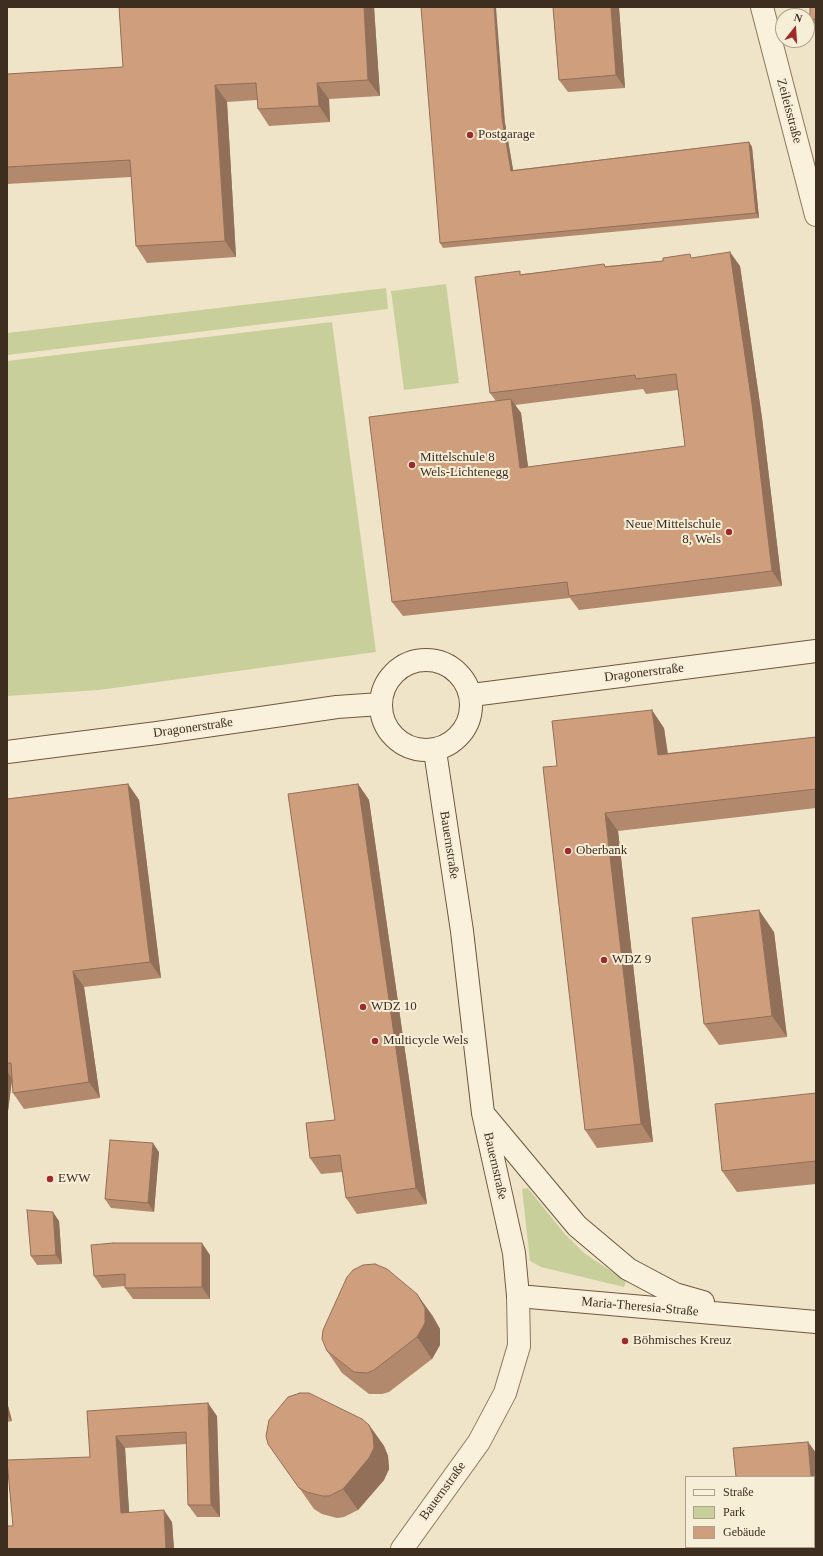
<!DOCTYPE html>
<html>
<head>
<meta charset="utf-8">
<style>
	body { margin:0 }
	#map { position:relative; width:823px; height:1556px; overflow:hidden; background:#f0e4c8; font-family:Georgia,serif }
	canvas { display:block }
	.frame { position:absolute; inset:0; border:8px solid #3d2e20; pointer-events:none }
	.legend { position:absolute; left:685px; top:1476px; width:130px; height:72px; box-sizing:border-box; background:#f7eed8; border:1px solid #ada18e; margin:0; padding:5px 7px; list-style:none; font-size:12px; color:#3d2e20 }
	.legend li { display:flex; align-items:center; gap:8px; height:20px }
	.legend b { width:20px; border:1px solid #ada18e }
	.north { position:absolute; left:775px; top:8px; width:40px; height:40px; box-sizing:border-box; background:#f7eed8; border:1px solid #ada18e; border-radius:50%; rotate:17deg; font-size:11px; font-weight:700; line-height:16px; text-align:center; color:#3d2e20 }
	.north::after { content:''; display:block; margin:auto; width:14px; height:18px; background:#9e2a2b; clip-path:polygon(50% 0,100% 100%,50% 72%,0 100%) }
</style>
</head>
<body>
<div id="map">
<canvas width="823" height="1556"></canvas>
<div class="frame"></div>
<ul class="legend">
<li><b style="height:5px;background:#faf1dc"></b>Straße</li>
<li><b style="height:11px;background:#c9cf9b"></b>Park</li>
<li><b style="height:11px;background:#cf9f7d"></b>Gebäude</li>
</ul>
<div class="north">N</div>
</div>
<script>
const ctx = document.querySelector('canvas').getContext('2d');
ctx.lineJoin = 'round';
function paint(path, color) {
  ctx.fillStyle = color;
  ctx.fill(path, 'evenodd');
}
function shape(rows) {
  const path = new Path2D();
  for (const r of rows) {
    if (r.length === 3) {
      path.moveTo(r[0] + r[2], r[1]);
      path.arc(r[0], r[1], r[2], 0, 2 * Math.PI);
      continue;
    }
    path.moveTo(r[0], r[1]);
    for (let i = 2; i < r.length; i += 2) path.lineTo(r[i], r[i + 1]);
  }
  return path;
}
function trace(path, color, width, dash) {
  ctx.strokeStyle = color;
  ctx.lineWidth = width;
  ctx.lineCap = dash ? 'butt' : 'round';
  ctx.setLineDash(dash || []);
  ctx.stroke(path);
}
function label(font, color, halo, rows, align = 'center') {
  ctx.font = font + ' Georgia,serif';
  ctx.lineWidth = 4;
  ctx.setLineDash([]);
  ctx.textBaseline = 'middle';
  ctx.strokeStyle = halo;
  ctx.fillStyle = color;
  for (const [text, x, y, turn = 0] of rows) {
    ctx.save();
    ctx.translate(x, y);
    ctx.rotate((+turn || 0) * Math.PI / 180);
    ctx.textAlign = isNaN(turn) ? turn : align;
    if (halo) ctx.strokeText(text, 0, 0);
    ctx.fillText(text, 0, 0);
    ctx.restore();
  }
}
const green = shape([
	[446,284,459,383,404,390,391,291],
	[386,288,388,309,7,355,7,333],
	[332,322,376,652,99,690,7,696,7,361],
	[528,1188,564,1233,584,1253,626,1281,624,1287,541,1267,530,1261,522,1189]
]);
const minor = shape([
	[762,7,816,215],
	[402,1549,479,1442,505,1393,519,1346,518,1296]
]);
const secondary = shape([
	[426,705,45],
	[472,695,816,651],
	[435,751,462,931,483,1113,514,1253,518,1296,816,1322],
	[7,752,157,733,337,707,380,704],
	[486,1117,577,1226,628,1269,675,1294,703,1302]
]);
const wall = shape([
	[119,7,374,7,380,96,329,99,330,122,269,126,258,109,257,100,227,102,236,257,147,263,136,246,131,177,7,184,7,74,123,67],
	[553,7,619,7,625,88,568,92,559,80],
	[816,7,816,27,810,19],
	[505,123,513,170,749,142,752,147,759,218,443,248,440,243],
	[693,258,740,266,762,418,782,586,579,610,570,598,403,616,392,602,496,401,490,393,522,274],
	[643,389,646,394,678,390,685,446,528,467,521,413,515,405],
	[664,728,668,753,816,737,816,808,618,831,653,1142,597,1148,585,1130,557,766],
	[128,784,139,800,161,978,84,987,100,1098,24,1109,13,1093,12,1081,8,1111,7,1112,7,799],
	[358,784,369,800,427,1204,357,1214,346,1198,342,1172,321,1174,310,1158,335,1120],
	[774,932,787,1037,719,1045,704,1024],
	[816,1093,816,1184,737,1192,722,1171],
	[159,1152,154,1212,111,1208,105,1199],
	[59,1221,62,1264,37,1265,31,1256],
	[210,1255,210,1299,133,1299,125,1288,125,1286,102,1288,94,1276],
	[432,1315,440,1329,440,1345,432,1359,389,1392,382,1394,369,1394,342,1373,327,1351],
	[7,1402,12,1421,7,1422],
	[87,1411,217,1416,220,1517,197,1517,188,1505,187,1444,125,1448,129,1512,172,1522,174,1549,7,1549,13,1526,90,1457],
	[369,1425,384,1446,388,1456,389,1469,384,1480,358,1510,344,1517,337,1518,322,1514,314,1509,283,1465],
	[808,1442,816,1453,816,1518,814,1518,814,1477]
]);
const shadedWall = shape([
	[364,7,374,7,380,96,368,80],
	[494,7,496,7,505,123,514,175,511,171,502,118],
	[611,7,619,7,625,88,616,75],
	[317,83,329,99,330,122,319,106],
	[215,85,227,102,236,257,225,241],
	[749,142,752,147,759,218,756,213],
	[730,252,740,266,762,418,782,586,772,571],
	[511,399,521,413,530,482,520,468],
	[652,710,664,728,670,773,658,755],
	[128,784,139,800,161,978,150,962],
	[358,784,369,800,427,1204,416,1188],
	[605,813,618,831,653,1142,641,1124],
	[759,910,774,932,787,1037,772,1016],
	[73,971,84,987,100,1098,89,1082],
	[7,1071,12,1079,8,1111,7,1110],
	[153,1143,159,1152,154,1212,148,1203],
	[53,1212,59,1221,62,1264,56,1255],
	[202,1243,210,1255,210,1299,202,1287],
	[417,1294,432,1315,440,1329,440,1345,432,1359,417,1337],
	[7,1402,12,1421,7,1415],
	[208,1403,217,1416,220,1517,211,1505],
	[369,1425,384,1446,388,1456,389,1469,384,1480,358,1510,343,1489],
	[116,1436,125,1448,130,1525,121,1513],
	[808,1442,816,1453,816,1509,814,1506,814,1477,811,1477],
	[164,1510,172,1522,174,1549,166,1549],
	[814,1527,816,1549,808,1549,807,1547,814,1547]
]);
const building = shape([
	[119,7,364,7,368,80,317,83,319,106,258,109,256,83,215,85,225,241,136,246,130,160,7,167,7,74,123,67,119,7],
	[421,7,494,7,502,118,511,171,749,142,756,213,440,243,421,7],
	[553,7,611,7,616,75,559,80,553,7],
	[810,7,816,7,816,19,810,19,810,7],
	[730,252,752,404,772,571,569,596,567,582,392,602,369,417,511,399,520,468,685,446,676,374,636,379,635,375,490,393,475,277,520,271,520,275,604,264,605,267,663,261,663,258,690,254,691,258,730,252],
	[652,710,658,755,816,737,816,789,605,813,641,1124,585,1130,543,767,557,766,552,721,652,710],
	[128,784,150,962,73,971,89,1082,13,1093,11,1063,7,1063,7,799,128,784],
	[358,784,416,1188,346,1198,340,1155,310,1158,306,1123,335,1120,288,794,358,784],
	[759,910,772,1016,704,1024,692,918,759,910],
	[816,1093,816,1161,722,1171,715,1104,816,1093],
	[110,1140,153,1143,148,1203,105,1199,110,1140],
	[27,1210,53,1212,56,1255,31,1256,27,1210],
	[113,1243,202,1243,202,1287,125,1288,125,1274,94,1276,91,1245,113,1243],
	[375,1264,387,1269,417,1294,425,1308,425,1323,417,1337,374,1370,367,1373,354,1372,327,1351,322,1339,323,1330,347,1277,353,1270,363,1265,375,1264],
	[300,1393,309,1393,362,1419,369,1425,373,1435,374,1448,369,1458,343,1489,329,1496,322,1496,307,1492,299,1488,268,1444,266,1436,269,1420,288,1397,300,1393],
	[208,1403,211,1505,188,1505,186,1432,116,1436,121,1513,164,1510,166,1549,7,1549,7,1526,13,1526,7,1460,90,1457,87,1411,208,1403],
	[808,1442,811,1477,736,1477,733,1448,808,1442],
	[741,1547,807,1547,808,1549,741,1549,741,1547]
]);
const markers = [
	[470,135,4,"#9e2a2b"],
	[412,465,4,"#9e2a2b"],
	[729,532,4,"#9e2a2b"],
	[568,851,4,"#9e2a2b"],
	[604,960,4,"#9e2a2b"],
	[363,1007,4,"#9e2a2b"],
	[375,1041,4,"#9e2a2b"],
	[50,1179,4,"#9e2a2b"],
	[625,1341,4,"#9e2a2b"]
];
const streetNames = [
	["Zeileisstraße",789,111,75],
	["Dragonerstraße",644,673,-7],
	["Dragonerstraße",193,728,-8],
	["Bauernstraße",449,845,81],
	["Bauernstraße",495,1166,77],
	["Maria-Theresia-Straße",640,1307,5],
	["Bauernstraße",443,1491,-54]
];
const poiNames = [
	["Postgarage",478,135],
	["Mittelschule 8",420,458],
	["Wels-Lichtenegg",420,473],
	["Neue Mittelschule",721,525,"right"],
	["8, Wels",721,540,"right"],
	["Oberbank",576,851],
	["WDZ 9",612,960],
	["WDZ 10",371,1007],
	["Multicycle Wels",383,1041],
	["EWW",58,1179],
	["Böhmisches Kreuz",633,1341]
];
paint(green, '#c9cf9b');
trace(minor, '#8d765c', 24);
trace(secondary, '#6f573f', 24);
trace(minor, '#faf1dc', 22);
trace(secondary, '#faf1dc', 22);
paint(wall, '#b2896c');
paint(shadedWall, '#916f58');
paint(building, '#cf9f7d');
trace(building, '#916f58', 1);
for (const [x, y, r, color] of markers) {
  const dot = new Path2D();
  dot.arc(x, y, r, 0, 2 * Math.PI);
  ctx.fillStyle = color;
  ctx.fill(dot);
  trace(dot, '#f7eed8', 1.5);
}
label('13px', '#3d2e20', '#f7eed8', streetNames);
label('13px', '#3d2e20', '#f7eed8', poiNames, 'left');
</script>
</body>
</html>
